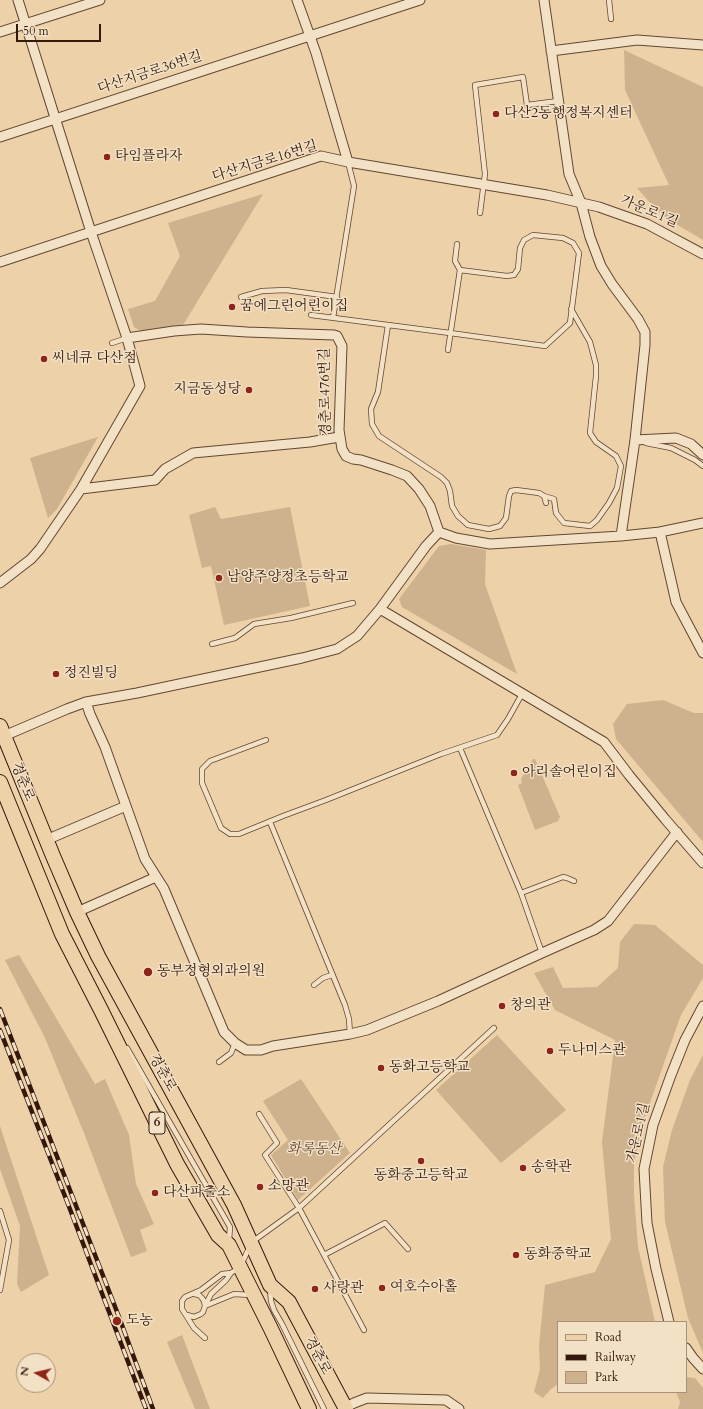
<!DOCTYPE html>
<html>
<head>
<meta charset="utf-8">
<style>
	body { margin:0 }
	#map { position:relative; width:703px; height:1409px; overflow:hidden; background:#edd1a8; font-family:Cardo,serif }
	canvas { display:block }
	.legend { position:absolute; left:557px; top:1321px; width:130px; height:72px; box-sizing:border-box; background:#f3e1c6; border:1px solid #a7917b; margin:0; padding:5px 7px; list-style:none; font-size:12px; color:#34180b }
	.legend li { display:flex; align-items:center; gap:8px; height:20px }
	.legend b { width:20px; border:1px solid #a7917b }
	.north { position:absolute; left:16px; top:1353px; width:40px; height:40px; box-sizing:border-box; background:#f3e1c6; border:1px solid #a7917b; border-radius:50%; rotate:278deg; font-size:11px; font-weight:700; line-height:16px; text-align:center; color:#34180b }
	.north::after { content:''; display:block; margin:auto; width:14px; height:18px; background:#8f2418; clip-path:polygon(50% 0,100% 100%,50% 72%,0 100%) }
	.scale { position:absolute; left:16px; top:24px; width:85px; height:18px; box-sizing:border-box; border:2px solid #34180b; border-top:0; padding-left:5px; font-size:12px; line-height:14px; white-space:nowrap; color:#34180b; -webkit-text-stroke:3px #f3e1c6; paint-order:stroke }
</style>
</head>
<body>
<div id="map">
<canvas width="703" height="1409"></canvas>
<ul class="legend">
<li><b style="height:5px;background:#edd1a8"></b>Road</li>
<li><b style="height:5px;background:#34180b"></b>Railway</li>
<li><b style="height:11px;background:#ceb28d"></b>Park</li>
</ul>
<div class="north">N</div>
<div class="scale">50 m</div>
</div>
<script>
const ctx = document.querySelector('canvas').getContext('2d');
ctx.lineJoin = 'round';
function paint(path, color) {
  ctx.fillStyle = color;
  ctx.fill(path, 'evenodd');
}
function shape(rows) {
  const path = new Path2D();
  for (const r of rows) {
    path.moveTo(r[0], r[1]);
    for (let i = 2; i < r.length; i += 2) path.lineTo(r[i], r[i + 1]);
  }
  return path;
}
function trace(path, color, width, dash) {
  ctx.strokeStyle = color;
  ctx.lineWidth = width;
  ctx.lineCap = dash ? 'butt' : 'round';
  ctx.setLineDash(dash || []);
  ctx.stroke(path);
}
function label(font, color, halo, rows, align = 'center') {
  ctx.font = font + ' Cardo,"Noto Serif KR",serif';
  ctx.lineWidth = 3;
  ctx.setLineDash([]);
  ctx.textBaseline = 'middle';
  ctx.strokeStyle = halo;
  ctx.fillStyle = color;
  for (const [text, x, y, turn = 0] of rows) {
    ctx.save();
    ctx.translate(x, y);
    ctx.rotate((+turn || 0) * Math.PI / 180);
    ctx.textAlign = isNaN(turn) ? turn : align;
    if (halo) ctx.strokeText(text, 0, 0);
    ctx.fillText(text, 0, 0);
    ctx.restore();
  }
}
const green = shape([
	[624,50,703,87,703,240,661,215,637,188,669,185,625,90],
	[263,194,183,325,142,332,134,327,128,309,155,301,180,256,168,223],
	[98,437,57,509,48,518,30,458],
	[215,507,221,519,290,507,310,606,224,625,211,566,202,568,189,515],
	[451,544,486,550,485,584,517,674,402,607,399,599,439,546],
	[663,700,694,713,703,713,703,842,616,739,613,724,627,704],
	[533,759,535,759,560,817,558,821,535,830,518,785,522,783,521,779],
	[634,924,655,925,703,965,703,978,681,1015,645,1117,634,1163,634,1195,638,1247,655,1322,558,1322,558,1384,551,1389,543,1398,534,1392,540,1369,539,1346,545,1285,595,1272,611,1239,602,1142,615,1040,555,1010,534,973,553,967,563,988,597,987,618,968,620,942],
	[19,955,95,1084,105,1079,129,1135,136,1184,154,1224,140,1230,147,1251,131,1257,84,1133,45,1038,5,960],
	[497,1035,566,1110,501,1163,436,1090],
	[703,1055,703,1353,688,1318,665,1222,663,1167,672,1130,690,1080],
	[301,1079,350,1153,298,1200,271,1155,288,1140,263,1101],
	[0,1126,49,1275,21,1292,17,1284,20,1226,0,1169],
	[182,1335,210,1409,195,1409,167,1342],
	[686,1377,695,1378,703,1388,703,1409,678,1409,680,1402,676,1392,686,1392]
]);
const service = shape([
	[609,0,611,19],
	[480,213,485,174,475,85,523,77,527,105,558,101],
	[241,297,262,291,286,290,337,297],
	[311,315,450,333,545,346,570,323,579,253,573,243,563,238,533,235,524,240,520,248,518,269,514,275,507,276,460,270],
	[333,318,354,186,348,162],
	[388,325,378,392,371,409,372,424,379,436,441,477,447,483,450,491,452,506,458,516,468,525,489,529,500,526,506,518,509,496,511,491,516,490,539,493,544,496,546,503],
	[112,343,127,338],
	[448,350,460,270,455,261,457,244],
	[646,443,671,448,695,460,703,466],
	[544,496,554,499,556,513,564,523,590,526,597,520,609,503,617,488,621,466,616,456,596,442,590,433,596,376,596,365,590,342,571,309],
	[212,644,235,638,254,624,291,618,353,603],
	[266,740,210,761,202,769,202,783,221,828,230,834,239,834,283,816,326,800,441,754,497,735,508,719,522,694],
	[460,748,521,893,542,953],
	[270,822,345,1005,349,1019,350,1034],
	[521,893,563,877,567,878,574,881],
	[314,985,323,978,332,975],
	[127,1048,230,1227,229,1240],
	[219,1062,231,1053,235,1043],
	[259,1114,277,1143,265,1155,299,1208,364,1330],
	[0,1211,9,1240,0,1290],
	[324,1255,385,1223,408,1249],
	[270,1289,271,1301,274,1310,282,1324,324,1409],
	[194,1294,199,1295,202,1298,204,1301,205,1306],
	[205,1306,234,1294,251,1295],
	[187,1315,194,1317,201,1314,203,1312,205,1306,211,1294,226,1280,231,1273],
	[205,1338,194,1328,182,1309,182,1301,185,1297,201,1290,222,1274,231,1273,240,1267,252,1242,299,1208,494,1028]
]);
const minor = shape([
	[18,0,91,232,127,338],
	[297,0,316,53,348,162],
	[0,32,100,0],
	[551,51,637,40,703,45],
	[0,137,420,0],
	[0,262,321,156,348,162,547,195,599,207,647,224,703,254],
	[635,440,676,438,691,444,703,455],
	[81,489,155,480,165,469,193,453,310,442,339,437],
	[660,532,703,523],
	[621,536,660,532,676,602,703,653],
	[0,583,31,559,40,549,81,489,140,386,127,338,174,331,201,329,247,332,334,335,337,336,342,346,339,430,342,449,346,456,353,459,361,460,392,470,407,476,419,489,430,506,439,532,456,538,490,544,621,536,635,440,645,345,645,332,638,319,612,284,601,266,590,237,581,203,569,174,544,0],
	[380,609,604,742,629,775,665,819,703,863],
	[86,702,90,714,105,747,145,859,164,889,224,1032,235,1043,246,1050,261,1050,273,1046,350,1034,367,1030,438,1001,542,953,594,930,608,921,677,832],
	[4,736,67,709,86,702,137,693,302,658,337,649,357,636,380,609,426,546,439,532],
	[46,840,126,806],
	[77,912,156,877],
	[669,1322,656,1269,647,1223,644,1169,653,1125,671,1075,685,1040,703,1006],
	[686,1348,693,1358,703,1369],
	[345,1408,354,1403,367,1398,446,1400,459,1409]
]);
const primary = shape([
	[0,726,53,856,77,912,98,956,234,1205,270,1285,289,1302,346,1409],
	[0,782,62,934,101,1010,177,1164,218,1235,229,1245,271,1329,309,1409]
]);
const rail = shape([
	[0,1009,119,1317,153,1409],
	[0,1030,68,1204,146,1409]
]);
const markers = [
	[496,114,4,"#8f2418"],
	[107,157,4,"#8f2418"],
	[232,307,4,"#8f2418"],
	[44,359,4,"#8f2418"],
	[249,390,4,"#8f2418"],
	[219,578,4,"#8f2418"],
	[56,674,4,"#8f2418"],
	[514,773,4,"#8f2418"],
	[148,972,5,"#8f2418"],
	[502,1006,4,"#8f2418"],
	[550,1051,4,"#8f2418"],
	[381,1068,4,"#8f2418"],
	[421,1161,4,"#8f2418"],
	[523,1168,4,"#8f2418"],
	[260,1187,4,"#8f2418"],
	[155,1193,4,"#8f2418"],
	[516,1255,4,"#8f2418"],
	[382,1288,4,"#8f2418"],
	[315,1289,4,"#8f2418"],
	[117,1321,5,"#8f2418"]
];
const shields = [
	[157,1123,16]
];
const shieldNames = [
	["6",157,1123]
];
const streetNames = [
	["다산지금로36번길",150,73,-18],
	["다산지금로16번길",265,162,-17],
	["가운로1길",649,212,23],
	["경춘로476번길",326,392,-91],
	["경춘로",22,782,68],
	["경춘로",162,1073,61],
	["가운로1길",639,1133,-77],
	["경춘로",317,1356,62]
];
const poiNames = [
	["다산2동행정복지센터",504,114],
	["타임플라자",115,157],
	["꿈에그린어린이집",240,307],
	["씨네큐 다산점",52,359],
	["지금동성당",241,390,"right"],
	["남양주양정초등학교",227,578],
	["정진빌딩",64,674],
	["아리솔어린이집",522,773],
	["동부정형외과의원",157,972],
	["창의관",510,1006],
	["두나미스관",558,1051],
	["동화고등학교",389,1068],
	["송학관",531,1168],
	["동화중고등학교",421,1176,"center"],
	["소망관",268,1187],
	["다산파출소",163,1193],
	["동화중학교",524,1255],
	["여호수아홀",390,1288],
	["사랑관",323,1289],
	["도농",126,1321]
];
const parkNames = [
	["화록동산",314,1150]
];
paint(green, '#ceb28d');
trace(service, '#624632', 6);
trace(minor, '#624632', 11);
trace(primary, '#34180b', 16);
trace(service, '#f3e1c6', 4.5);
trace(minor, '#f3e1c6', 9);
trace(primary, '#edd1a8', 14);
trace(rail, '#34180b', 4.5);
trace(rail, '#f3e1c6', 3, [9]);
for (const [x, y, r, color] of markers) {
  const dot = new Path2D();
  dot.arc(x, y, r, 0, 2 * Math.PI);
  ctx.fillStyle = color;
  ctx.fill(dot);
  trace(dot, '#f3e1c6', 1.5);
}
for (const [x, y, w] of shields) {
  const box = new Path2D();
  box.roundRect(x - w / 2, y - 11, w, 22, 3);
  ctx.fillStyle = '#f3e1c6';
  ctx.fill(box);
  trace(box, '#34180b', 1);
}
label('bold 13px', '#34180b', null, shieldNames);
label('14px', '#34180b', '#f3e1c6', streetNames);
label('14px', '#34180b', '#f3e1c6', poiNames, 'left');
label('italic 14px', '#624632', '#f3e1c6', parkNames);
</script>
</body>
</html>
